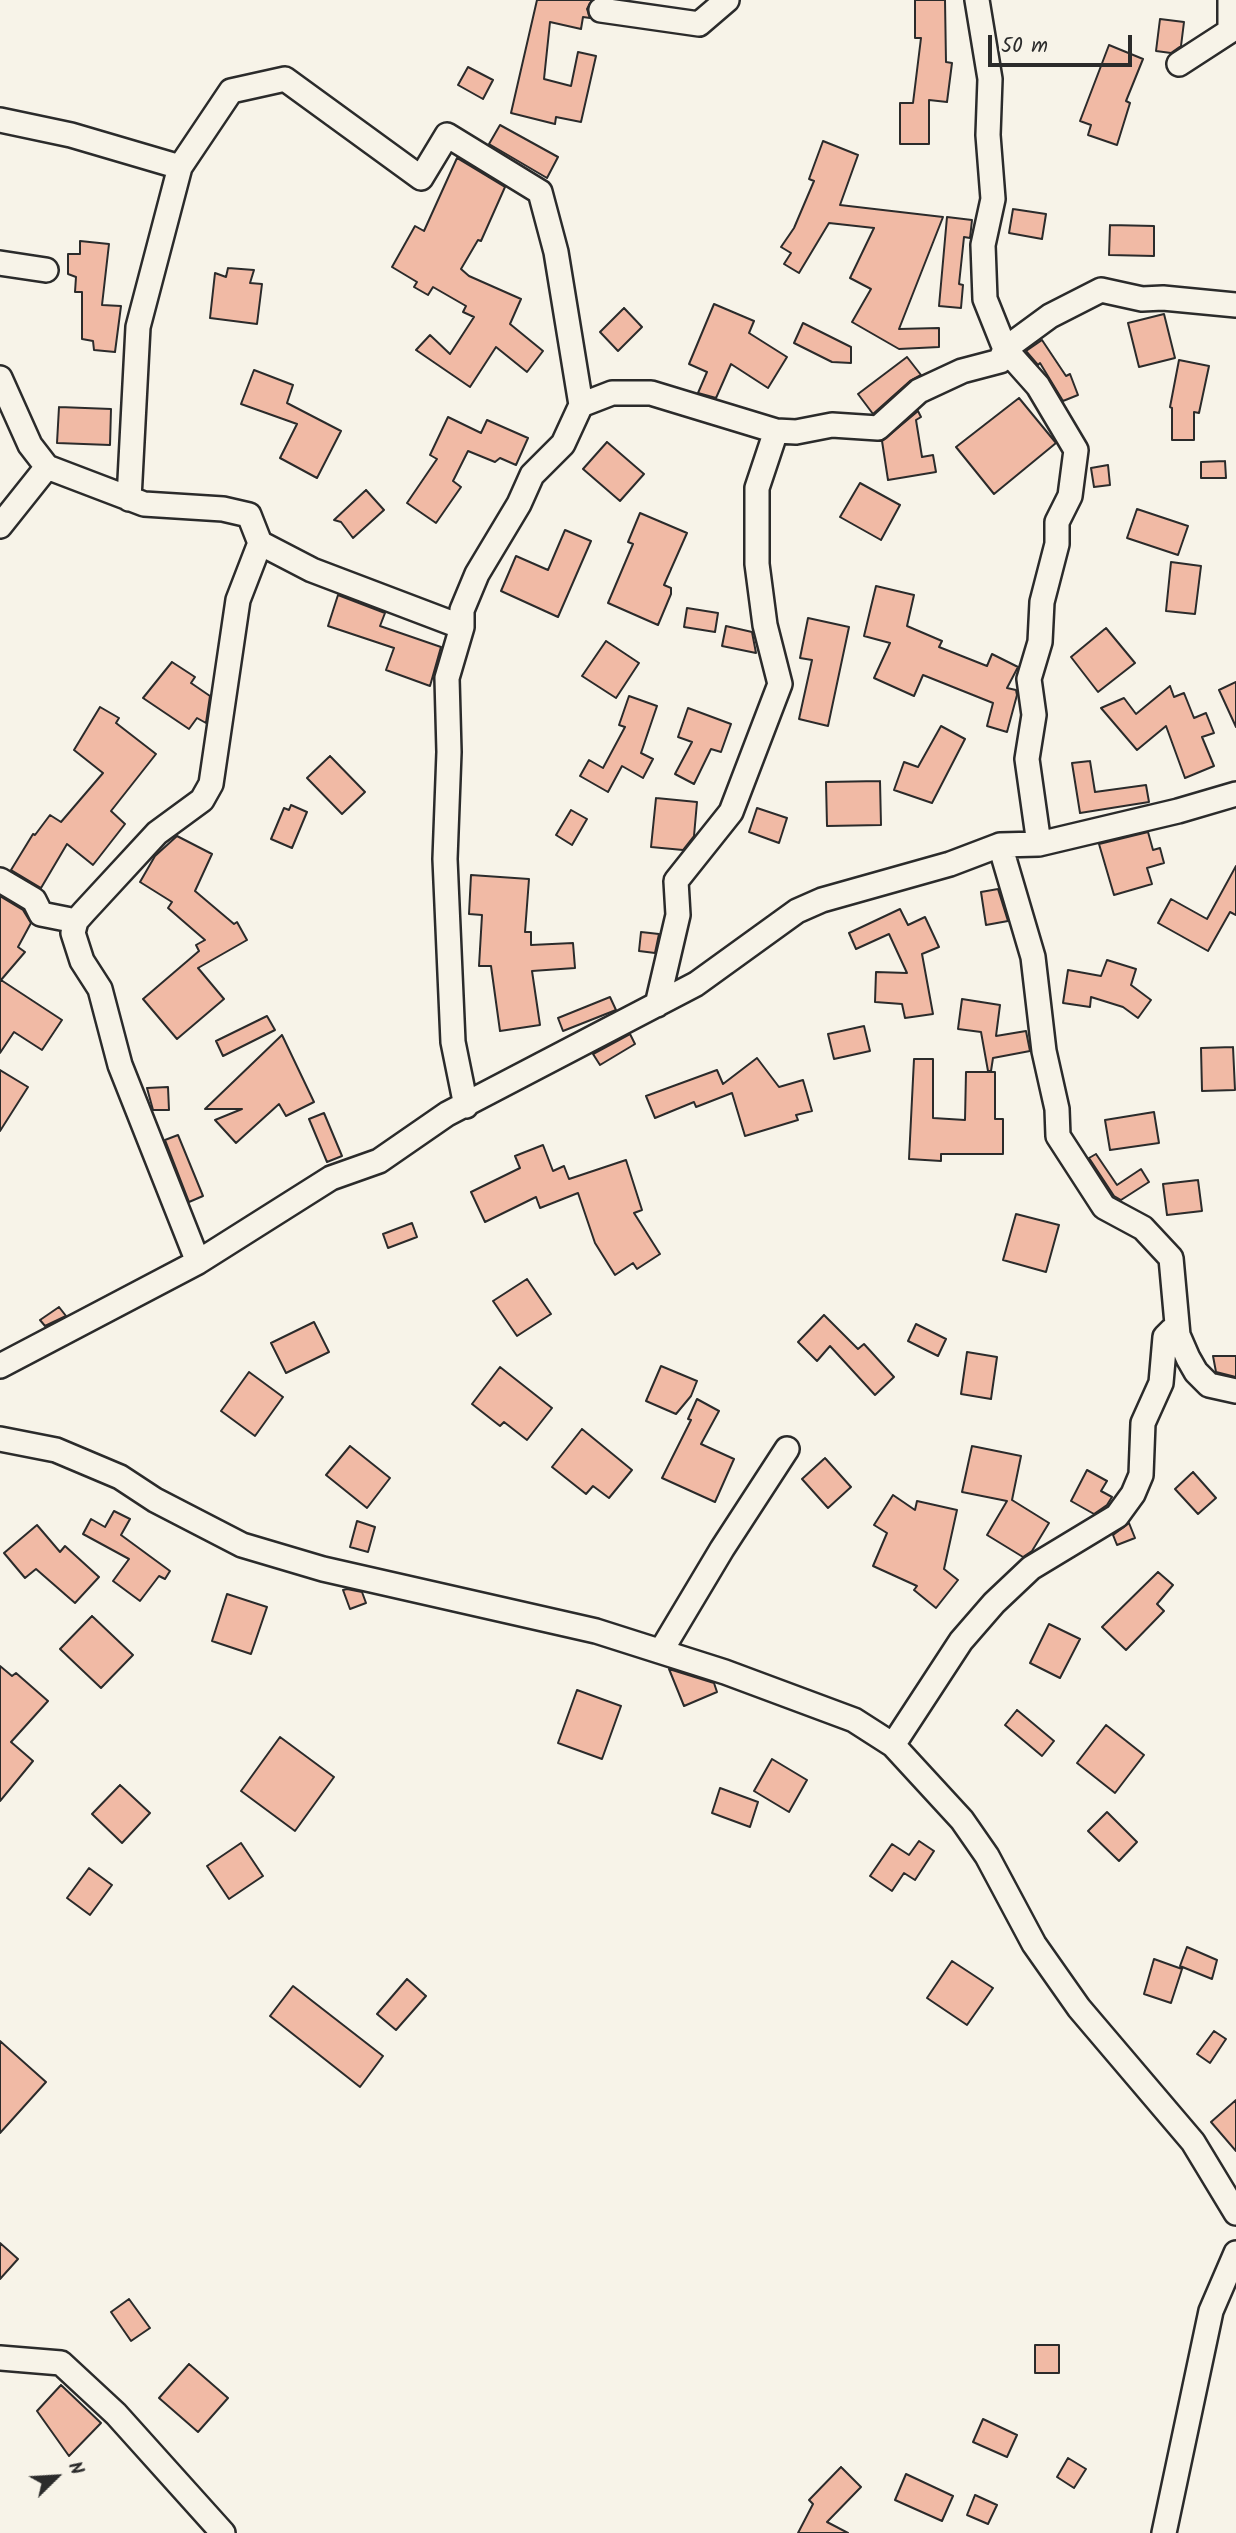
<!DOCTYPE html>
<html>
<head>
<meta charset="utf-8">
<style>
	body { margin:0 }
	#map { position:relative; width:1236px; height:2533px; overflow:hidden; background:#f7f3e8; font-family:Kalam,sans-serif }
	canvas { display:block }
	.north { position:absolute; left:21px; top:2442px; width:70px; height:70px; -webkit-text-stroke:5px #f7f3e8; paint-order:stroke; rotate:66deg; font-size:19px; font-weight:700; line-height:28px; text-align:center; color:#2b2b2b }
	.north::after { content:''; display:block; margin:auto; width:24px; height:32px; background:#2b2b2b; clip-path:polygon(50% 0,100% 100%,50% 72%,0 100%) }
	.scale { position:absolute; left:988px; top:35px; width:144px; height:32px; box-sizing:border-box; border:4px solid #2b2b2b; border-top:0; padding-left:9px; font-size:21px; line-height:24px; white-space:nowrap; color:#2b2b2b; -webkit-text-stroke:5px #f7f3e8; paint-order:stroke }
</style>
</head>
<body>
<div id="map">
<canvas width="1236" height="2533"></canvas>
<div class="north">N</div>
<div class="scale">50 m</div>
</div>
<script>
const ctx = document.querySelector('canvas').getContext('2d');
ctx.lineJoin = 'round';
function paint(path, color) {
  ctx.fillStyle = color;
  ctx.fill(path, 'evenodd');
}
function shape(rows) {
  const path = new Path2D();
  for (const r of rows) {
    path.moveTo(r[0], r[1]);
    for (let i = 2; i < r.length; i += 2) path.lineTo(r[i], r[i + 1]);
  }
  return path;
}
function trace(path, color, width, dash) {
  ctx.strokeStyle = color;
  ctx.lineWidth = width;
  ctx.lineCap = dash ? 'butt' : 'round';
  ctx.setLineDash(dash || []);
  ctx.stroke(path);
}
const building = shape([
	[537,0,592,0,587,9,590,18,583,17,581,29,550,22,544,79,571,86,578,52,596,56,581,122,556,117,555,124,511,113,537,0],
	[915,0,945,0,946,62,952,63,947,102,929,100,929,144,900,144,900,103,913,103,921,38,915,38,915,0],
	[1160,19,1184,22,1181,46,1171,53,1156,51,1160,19],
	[1109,45,1143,59,1126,101,1130,103,1117,145,1088,135,1091,125,1080,121,1109,45],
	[468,67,493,80,483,99,458,85,468,67],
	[500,125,558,157,547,178,489,144,500,125],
	[823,141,858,155,840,205,943,217,899,329,939,328,939,347,899,349,852,322,871,289,850,278,874,228,829,223,799,273,784,264,791,253,781,247,794,228,814,181,809,179,823,141],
	[457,158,505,187,481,241,478,240,461,269,469,276,521,299,510,324,543,351,527,372,496,347,470,387,416,350,430,335,450,354,474,317,463,312,466,306,433,287,428,295,414,287,417,282,392,267,415,226,424,231,457,158],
	[1013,209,1046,214,1042,239,1009,233,1013,209],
	[947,217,972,220,970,238,964,237,959,284,963,285,961,308,939,306,947,217],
	[1110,225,1154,226,1154,256,1109,255,1110,225],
	[80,241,109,244,102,305,121,306,115,352,94,350,93,341,82,339,82,292,75,292,76,277,68,274,68,254,80,254,80,241],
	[228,268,254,270,250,283,262,284,257,324,210,318,215,273,226,277,228,268],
	[714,304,754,321,749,333,787,357,768,388,731,364,716,398,698,393,707,372,689,364,714,304],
	[624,308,642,327,618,351,600,332,624,308],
	[1164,314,1175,358,1139,367,1128,323,1164,314],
	[803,323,851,347,851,363,832,362,794,343,803,323],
	[1042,340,1066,376,1070,374,1078,395,1063,401,1040,363,1038,365,1026,351,1042,340],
	[907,357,921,375,910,381,873,414,858,394,907,357],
	[1179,360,1209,366,1199,413,1194,412,1194,440,1172,440,1172,408,1170,407,1179,360],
	[254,370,293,385,287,403,341,431,317,478,280,458,297,424,241,404,254,370],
	[1019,398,1056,443,994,494,956,447,1019,398],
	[59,407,111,409,110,445,57,443,59,407],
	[918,411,921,417,916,420,922,457,933,455,936,472,888,480,882,441,918,411],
	[448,417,481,433,487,420,528,438,516,465,500,458,495,462,468,451,453,481,461,487,436,523,407,503,437,459,430,455,448,417],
	[607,442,644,474,620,501,583,469,607,442],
	[1225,461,1226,478,1201,478,1201,462,1225,461],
	[1108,465,1110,485,1094,487,1091,468,1108,465],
	[860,483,900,505,881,540,840,517,860,483],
	[366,490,384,510,353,538,341,522,334,520,366,490],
	[1137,509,1188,526,1178,555,1127,538,1137,509],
	[640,513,687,533,664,585,671,588,671,594,658,625,608,603,633,544,628,542,640,513],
	[565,530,591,541,558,617,501,591,516,556,548,570,565,530],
	[1171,562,1201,566,1195,614,1166,611,1171,562],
	[876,586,914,595,907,626,942,641,939,647,987,666,992,654,1018,667,1007,688,1016,690,1017,695,1007,732,987,726,993,703,923,675,914,696,874,678,890,643,864,636,876,586],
	[338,595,385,613,380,626,441,647,430,686,386,670,394,648,328,626,338,595],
	[687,608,718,613,715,632,684,627,687,608],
	[808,618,849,627,828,726,799,719,812,660,800,658,808,618],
	[726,626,752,632,756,653,722,646,726,626],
	[1106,628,1135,663,1098,692,1071,657,1106,628],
	[606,641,639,663,616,698,582,676,606,641],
	[172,662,195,677,191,683,210,696,206,723,197,718,189,729,143,698,172,662],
	[1236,682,1236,727,1219,690,1236,682],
	[1170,686,1174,697,1184,693,1194,718,1206,713,1214,733,1202,737,1214,766,1185,778,1166,726,1137,750,1101,708,1124,698,1136,714,1170,686],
	[629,696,657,706,641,753,653,759,643,778,622,766,608,792,580,776,589,760,603,768,625,727,619,725,629,696],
	[100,707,119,718,116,723,156,754,111,811,125,824,93,865,67,844,41,888,11,870,33,834,35,835,50,815,61,822,103,773,74,750,100,707],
	[688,708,731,724,721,752,711,749,694,784,675,774,692,742,678,737,688,708],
	[941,726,965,739,932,803,894,790,904,762,918,767,941,726],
	[330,756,365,792,342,814,307,778,330,756],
	[1090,761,1095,792,1146,785,1149,802,1080,813,1072,763,1090,761],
	[880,781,881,825,827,826,826,782,880,781],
	[656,798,697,802,694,836,683,850,651,847,656,798],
	[291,805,307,812,292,848,271,839,284,808,289,810,291,805],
	[757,808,787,818,779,843,749,832,757,808],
	[571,810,587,819,572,845,556,835,571,810],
	[1148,832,1153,850,1160,848,1164,863,1147,868,1152,884,1114,895,1099,844,1148,832],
	[177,836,212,854,195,891,234,924,237,922,247,940,198,968,224,999,177,1039,143,999,199,951,196,945,205,940,168,908,172,902,140,882,155,856,177,836],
	[1236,866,1236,915,1230,912,1208,951,1158,923,1171,899,1207,919,1236,866],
	[471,875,529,879,525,932,531,932,531,945,573,943,575,968,532,971,540,1025,500,1031,491,966,479,966,482,915,469,914,471,875],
	[998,889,1008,921,986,925,981,892,998,889],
	[0,896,23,910,31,923,18,947,25,952,1,980,62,1020,42,1050,14,1032,0,1053,0,896],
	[900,909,908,925,925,917,939,947,922,954,933,1014,905,1018,902,1004,875,1002,876,972,907,973,889,934,856,949,849,933,900,909],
	[641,932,659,934,655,953,639,951,641,932],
	[1107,960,1136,969,1131,985,1151,1000,1138,1018,1123,1007,1091,997,1090,1007,1063,1003,1068,970,1101,976,1107,960],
	[610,997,616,1010,563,1031,558,1018,610,997],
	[962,999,1000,1005,996,1036,1026,1031,1030,1051,993,1058,991,1071,988,1071,981,1032,958,1029,962,999],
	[267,1016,275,1030,223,1056,216,1041,267,1016],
	[864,1026,870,1051,834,1059,828,1034,864,1026],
	[630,1034,635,1044,600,1065,593,1054,630,1034],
	[282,1035,314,1102,286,1116,279,1104,236,1143,215,1120,242,1109,205,1109,282,1035],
	[1233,1047,1235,1090,1202,1091,1201,1048,1233,1047],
	[757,1058,779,1087,803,1080,812,1111,796,1115,798,1120,745,1136,732,1093,696,1107,694,1102,655,1118,646,1096,717,1070,723,1084,757,1058],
	[914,1059,933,1059,933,1118,965,1120,966,1072,995,1072,995,1119,1003,1119,1003,1154,941,1154,941,1161,909,1159,914,1059],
	[0,1070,28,1087,0,1131,0,1070],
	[168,1087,169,1110,153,1110,147,1088,168,1087],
	[1154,1112,1159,1143,1110,1150,1105,1120,1154,1112],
	[324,1113,342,1156,327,1162,309,1119,324,1113],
	[178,1135,203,1196,189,1202,165,1140,178,1135],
	[543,1145,553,1171,564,1166,569,1179,626,1160,642,1210,634,1213,660,1254,637,1269,633,1263,615,1275,595,1243,578,1193,540,1208,536,1197,485,1222,471,1192,520,1168,515,1156,543,1145],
	[1096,1154,1117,1185,1141,1169,1149,1182,1121,1200,1114,1196,1089,1158,1096,1154],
	[1198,1180,1202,1211,1167,1215,1163,1184,1198,1180],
	[1016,1214,1059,1225,1046,1272,1003,1260,1016,1214],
	[412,1223,417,1237,388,1248,383,1234,412,1223],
	[527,1279,551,1314,517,1336,493,1301,527,1279],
	[59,1307,66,1316,45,1326,40,1320,59,1307],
	[824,1315,858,1349,864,1344,894,1377,875,1395,830,1346,817,1361,798,1342,824,1315],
	[314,1322,329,1352,286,1373,271,1343,314,1322],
	[916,1324,946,1339,938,1356,908,1341,916,1324],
	[967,1352,997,1357,991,1399,961,1394,967,1352],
	[1213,1356,1236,1356,1236,1377,1216,1372,1213,1356],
	[661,1366,697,1381,691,1396,676,1414,646,1401,661,1366],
	[500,1367,552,1408,527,1440,504,1422,500,1426,472,1404,500,1367],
	[249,1372,283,1397,255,1436,221,1411,249,1372],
	[697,1399,719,1411,701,1444,734,1459,715,1502,662,1478,691,1420,688,1419,697,1399],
	[582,1429,632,1470,609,1498,593,1486,586,1494,552,1467,582,1429],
	[350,1446,390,1478,367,1508,326,1475,350,1446],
	[972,1446,1021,1456,1012,1500,1049,1523,1032,1551,1023,1557,987,1535,1007,1501,962,1492,972,1446],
	[825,1458,851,1487,828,1508,802,1479,825,1458],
	[1087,1470,1107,1481,1101,1491,1112,1497,1107,1505,1094,1514,1071,1501,1087,1470],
	[1193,1472,1216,1498,1198,1514,1175,1489,1193,1472],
	[893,1495,915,1510,917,1501,957,1510,944,1569,958,1580,936,1608,914,1590,917,1586,873,1566,887,1533,874,1525,893,1495],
	[114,1511,130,1519,121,1535,170,1571,165,1579,159,1576,140,1601,113,1581,129,1559,83,1534,91,1519,105,1527,114,1511],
	[357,1521,375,1527,368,1552,350,1547,357,1521],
	[1129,1523,1135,1538,1117,1545,1113,1535,1129,1523],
	[37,1525,60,1552,65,1546,99,1577,75,1603,36,1569,25,1578,4,1553,37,1525],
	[1158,1572,1173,1585,1157,1604,1164,1611,1126,1650,1102,1627,1158,1572],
	[347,1589,362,1592,366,1603,350,1609,343,1590,347,1589],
	[227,1594,267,1607,251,1654,212,1641,227,1594],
	[92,1616,133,1655,101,1688,60,1649,92,1616],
	[1049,1624,1080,1639,1060,1678,1030,1663,1049,1624],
	[0,1666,12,1676,16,1673,48,1701,11,1742,33,1761,0,1801,0,1666],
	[669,1669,714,1683,717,1692,684,1706,669,1669],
	[577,1690,621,1706,602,1759,558,1743,577,1690],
	[1017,1710,1054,1741,1042,1756,1005,1725,1017,1710],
	[1106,1725,1144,1755,1115,1793,1077,1763,1106,1725],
	[280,1737,334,1777,295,1831,241,1791,280,1737],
	[772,1759,807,1780,789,1812,754,1791,772,1759],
	[120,1785,150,1813,122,1843,92,1814,120,1785],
	[720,1788,758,1802,750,1827,712,1813,720,1788],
	[1107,1812,1137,1842,1119,1861,1088,1831,1107,1812],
	[919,1841,934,1851,915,1880,904,1873,892,1891,870,1876,892,1844,909,1855,919,1841],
	[241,1843,263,1876,229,1899,207,1866,241,1843],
	[89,1868,112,1885,90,1915,67,1898,89,1868],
	[1187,1947,1217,1960,1212,1979,1180,1966,1187,1947],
	[1154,1959,1182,1969,1171,2003,1144,1994,1154,1959],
	[952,1961,993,1988,967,2025,927,1998,952,1961],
	[407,1979,426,1996,396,2030,377,2014,407,1979],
	[293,1986,383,2056,360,2087,270,2016,293,1986],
	[1214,2031,1226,2039,1210,2063,1197,2054,1214,2031],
	[0,2041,46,2082,0,2133,0,2041],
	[1236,2100,1236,2151,1211,2122,1236,2100],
	[0,2243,18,2259,0,2279,0,2243],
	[129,2299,150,2328,131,2341,111,2312,129,2299],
	[1035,2345,1059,2345,1059,2373,1035,2373,1035,2345],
	[189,2364,228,2398,198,2432,159,2398,189,2364],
	[61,2385,101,2423,69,2456,37,2411,61,2385],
	[983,2419,1017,2435,1007,2457,973,2442,983,2419],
	[1068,2458,1086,2469,1074,2488,1057,2477,1068,2458],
	[841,2467,861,2487,827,2522,848,2533,798,2533,813,2504,809,2500,841,2467],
	[906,2474,953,2496,942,2521,895,2500,906,2474],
	[975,2495,997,2505,988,2524,967,2515,975,2495]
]);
const minor = shape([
	[977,0,990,79,988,135,993,199,983,245,985,299,1005,349,1038,386,1076,450,1070,496,1057,522,1057,544,1042,602,1040,642,1029,679,1034,715,1027,759,1039,844],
	[601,10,699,24,727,0],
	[1179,64,1230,31,1230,0],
	[0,120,71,135,180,167,138,327,129,499],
	[180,167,231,91,285,79,421,178,447,135,540,192,556,252,581,405],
	[0,263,46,270],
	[0,378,30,445,47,467,144,504,223,509,249,515,260,543,312,570,462,627],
	[0,526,47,467],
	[1000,845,1033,957,1044,1051,1057,1109,1058,1136,1104,1207,1143,1228,1171,1258,1178,1335,1188,1358,1196,1372,1209,1385,1236,1391],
	[0,880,34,900,41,914,76,921],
	[657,1005,678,915,676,881,731,812,780,684,765,625,757,564,757,488,776,431],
	[466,1106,453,1042,445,859,449,752,447,678,462,627,462,610,477,574,519,504,532,475,563,444,581,405,612,393,651,393,776,431,796,432,832,425,878,428,919,391,962,371,1000,361,1005,349,1050,316,1101,290,1142,299,1163,298,1236,305],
	[198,1262,120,1065,100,989,82,961,73,933,76,921,84,912,157,833,202,800,211,784,238,600,260,543],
	[0,1366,198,1262,331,1178,379,1161,447,1114,696,984,797,911,822,900,950,864,1000,845,1039,844,1178,811,1236,794],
	[0,1439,56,1450,120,1477,155,1500,242,1545,323,1569,596,1631,725,1672,854,1720,893,1745,962,1820,987,1856,1034,1944,1079,2008,1193,2142,1236,2213],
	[661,1651,722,1549,787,1449],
	[893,1745,961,1641,994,1603,1031,1568,1117,1516,1133,1494,1141,1475,1143,1423,1161,1383,1165,1337,1172,1330,1178,1335],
	[0,2358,61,2363,116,2414,223,2533],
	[1164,2533,1211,2311,1236,2253]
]);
paint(building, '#f1baa5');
trace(building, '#2b2b2b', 2);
trace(minor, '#2b2b2b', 28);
trace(minor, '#f7f3e8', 23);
</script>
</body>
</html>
